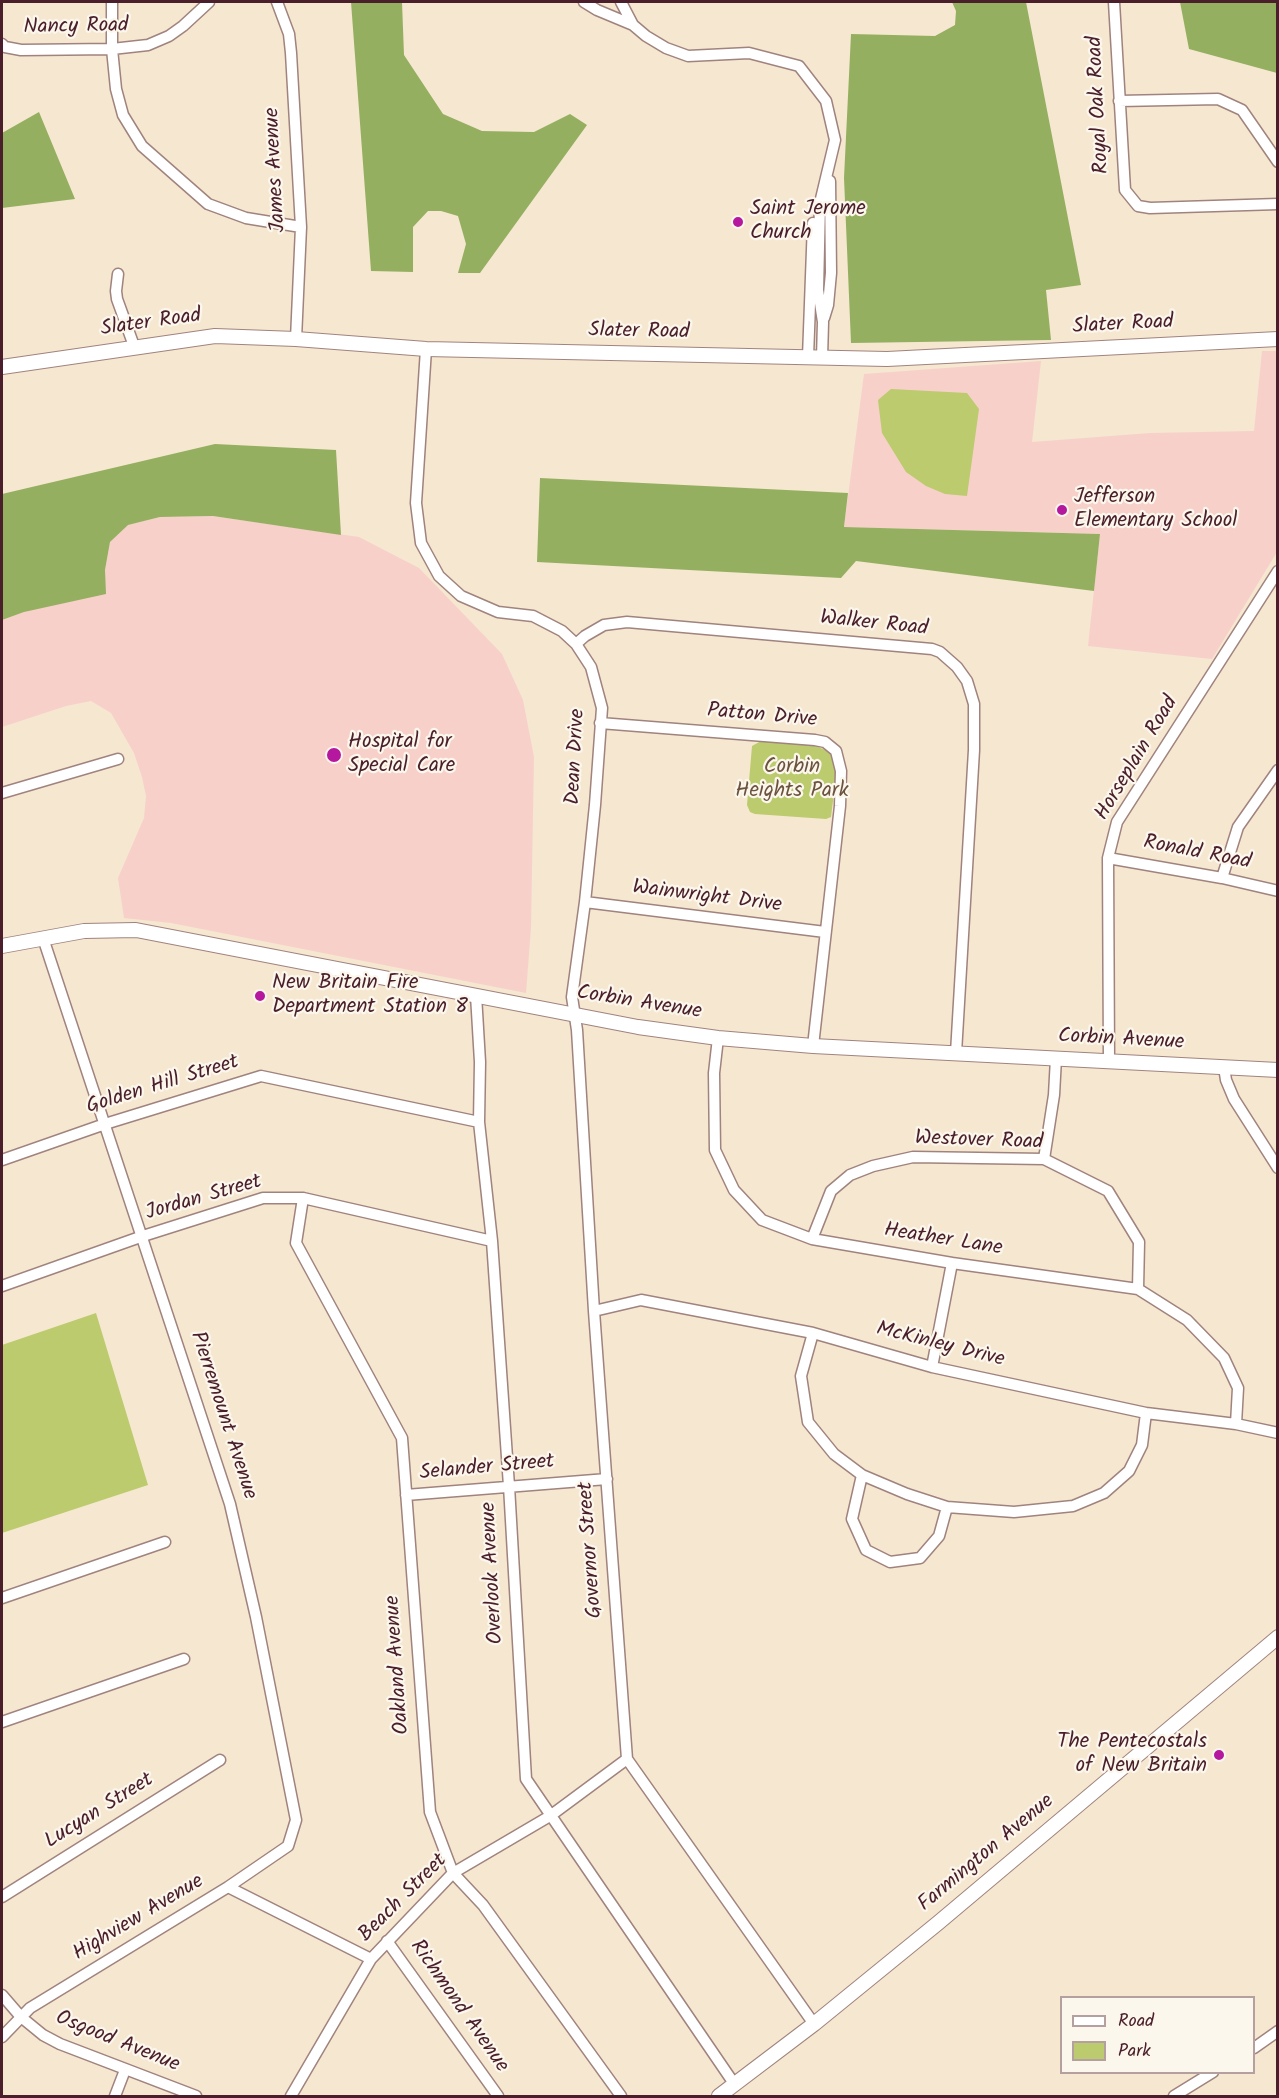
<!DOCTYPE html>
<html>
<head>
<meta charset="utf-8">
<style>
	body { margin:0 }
	#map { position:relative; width:1279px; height:2098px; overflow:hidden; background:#f6e7d0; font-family:Kalam,sans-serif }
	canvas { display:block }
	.frame { position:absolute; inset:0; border:3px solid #4a1f2b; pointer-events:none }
	.legend { position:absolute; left:1060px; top:1996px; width:195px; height:78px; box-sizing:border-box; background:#fbf7ec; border:2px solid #b4a19f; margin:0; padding:8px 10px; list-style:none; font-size:18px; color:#4a1f2b }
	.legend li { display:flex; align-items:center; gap:12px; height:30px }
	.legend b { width:30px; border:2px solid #b4a19f }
</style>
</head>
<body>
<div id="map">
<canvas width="1279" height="2098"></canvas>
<div class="frame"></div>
<ul class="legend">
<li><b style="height:8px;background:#fff"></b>Road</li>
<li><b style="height:16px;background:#bccb6d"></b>Park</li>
</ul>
</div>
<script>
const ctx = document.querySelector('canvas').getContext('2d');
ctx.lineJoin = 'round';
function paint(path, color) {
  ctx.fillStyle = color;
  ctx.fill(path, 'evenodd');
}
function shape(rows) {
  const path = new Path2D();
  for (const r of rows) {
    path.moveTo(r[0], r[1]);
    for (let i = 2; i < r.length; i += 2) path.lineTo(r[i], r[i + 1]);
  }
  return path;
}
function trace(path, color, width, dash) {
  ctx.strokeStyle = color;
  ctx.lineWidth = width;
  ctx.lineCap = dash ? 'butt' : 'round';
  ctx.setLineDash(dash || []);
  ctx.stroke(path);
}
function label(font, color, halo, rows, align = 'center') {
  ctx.font = font + ' Kalam,sans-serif';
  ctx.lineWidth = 4.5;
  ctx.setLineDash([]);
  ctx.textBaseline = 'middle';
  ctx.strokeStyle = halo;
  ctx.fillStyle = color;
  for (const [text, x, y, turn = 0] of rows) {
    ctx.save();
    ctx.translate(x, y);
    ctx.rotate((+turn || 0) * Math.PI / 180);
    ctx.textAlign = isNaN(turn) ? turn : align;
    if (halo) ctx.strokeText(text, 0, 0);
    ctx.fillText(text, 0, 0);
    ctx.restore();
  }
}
const built = shape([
	[1262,351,1277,351,1277,552,1212,659,1088,646,1100,534,844,527,864,374,1041,361,1032,442,1150,433,1254,431],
	[213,516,359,537,419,568,502,654,523,700,534,757,531,928,526,993,171,923,124,918,118,878,144,818,146,796,142,777,134,753,111,713,91,701,66,706,2,727,2,620,24,612,105,570,110,542,127,525,160,517]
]);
const green = shape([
	[891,389,967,393,979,409,967,496,945,494,926,486,906,472,882,433,878,400],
	[761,741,816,746,832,753,837,769,831,817,826,819,755,814,750,812,747,805,752,746],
	[96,1313,148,1485,2,1533,2,1345]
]);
const forest = shape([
	[351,2,402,2,404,55,443,114,482,131,534,132,570,114,587,125,480,273,458,273,466,244,458,216,441,211,428,211,413,227,413,272,371,271],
	[952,2,1026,2,1081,285,1046,290,1051,340,851,343,844,178,851,34,935,36,955,25,956,11],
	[1180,2,1277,2,1277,73,1189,49],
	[39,112,75,199,2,208,2,133],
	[215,444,336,450,341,535,213,516,160,517,128,525,110,542,105,570,106,594,24,612,2,620,2,494],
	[540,478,848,493,844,527,1100,534,1094,591,856,561,841,578,537,562]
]);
const minor = shape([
	[112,2,112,49,116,89,123,115,142,146,208,204,246,218,301,227],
	[277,2,289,34,291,53,301,227,296,339],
	[584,2,597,10,633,25,646,36,666,48,688,56,749,53,799,66,826,101,835,140,820,203,818,290,823,322,822,358],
	[621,2,633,25],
	[1114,2,1125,190,1138,206,1150,208,1278,204],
	[2,44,5,47,21,50,112,49,148,45,169,36,183,26,209,2],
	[1119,101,1218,99,1242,110,1278,162],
	[118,274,116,291,117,299,134,346],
	[824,318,828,305,831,273,830,181],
	[426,349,416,503,421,543,439,576,461,596,498,612,533,616,562,631,576,644,591,667,602,708,595,805,585,902,572,997,577,1030,594,1311,627,1759,814,2024],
	[808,357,813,223],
	[576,644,585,636,604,625,627,622,932,649,940,652,957,667,967,681,974,704,974,750,956,1053],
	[600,723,815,740,825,742,836,751,841,771,840,806,813,1046],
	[2,793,118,759],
	[1108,858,1222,878,1278,891],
	[1222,878,1238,827,1278,770],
	[585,902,825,932],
	[476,995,480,1062,479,1122,492,1241,509,1486,526,1779,735,2085],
	[718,1038,714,1073,715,1150,734,1190,762,1220,812,1239,952,1263,1138,1289,1187,1320,1224,1358,1238,1388,1236,1424],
	[1109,1061,1108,858,1117,822,1278,571],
	[1224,1067,1226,1080,1234,1099,1278,1168],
	[1044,1159,1054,1095,1056,1058],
	[2,1160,105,1124,261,1076,479,1122],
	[303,1198,296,1243,402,1438,430,1812,453,1873,483,1905,621,2096],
	[812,1239,831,1191,850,1175,873,1166,913,1157,1044,1159,1108,1191,1139,1242,1138,1289],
	[2,1286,143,1236,263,1198,303,1198,492,1241],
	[594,1311,641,1300,813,1333,932,1367,1146,1413,1236,1424,1278,1433],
	[813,1333,801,1376,808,1422,834,1454,862,1475,907,1494,947,1507,1014,1512,1073,1506,1104,1493,1129,1471,1142,1445,1146,1413],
	[932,1367,952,1263],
	[862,1475,852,1519,866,1550,890,1562,920,1558,939,1536,947,1507],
	[406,1495,607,1479],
	[2,1598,165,1542],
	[2,1722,184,1659],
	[228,1887,371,1959],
	[2,1897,220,1760],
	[387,1941,498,2096],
	[2,1995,21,2017,43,2035,60,2044,196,2096],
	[2,2037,30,2008,228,1887,288,1846,296,1820,256,1617,230,1504,43,938],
	[1254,2048,1278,2031],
	[115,2096,125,2070],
	[291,2096,371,1959,453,1873,550,1816,627,1759],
	[1174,2096,1213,2072]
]);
const major = shape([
	[2,367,215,336,296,339,426,349,887,359,1278,339],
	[2,946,84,931,136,930,638,1027,718,1038,813,1046,1278,1070],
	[719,2096,814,2024,938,1923,1278,1637]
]);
const markers = [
	[738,222,6,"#b5179e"],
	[1062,510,6,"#b5179e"],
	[334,755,8,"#b5179e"],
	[260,996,6,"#b5179e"],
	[1219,1755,6,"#b5179e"]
];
const streetNames = [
	["Nancy Road",76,28,-1],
	["Royal Oak Road",1100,105,-93],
	["James Avenue",277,170,-93],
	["Slater Road",151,324,-8],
	["Slater Road",1123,326,-3],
	["Slater Road",639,333,1],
	["Walker Road",874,625,6],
	["Patton Drive",762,717,5],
	["Dean Drive",577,757,-87],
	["Horseplain Road",1138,759,-59],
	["Ronald Road",1197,854,11],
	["Wainwright Drive",707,898,7],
	["Corbin Avenue",639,1004,9],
	["Corbin Avenue",1121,1041,3],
	["Golden Hill Street",163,1086,-17],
	["Westover Road",979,1142,2],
	["Jordan Street",204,1199,-16],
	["Heather Lane",943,1241,9],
	["McKinley Drive",940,1346,14],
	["Pierremount Avenue",222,1416,72],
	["Selander Street",487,1469,-5],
	["Governor Street",592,1550,-94],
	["Overlook Avenue",494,1573,-93],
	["Oakland Avenue",399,1665,-94],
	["Lucyan Street",100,1812,-32],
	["Farmington Avenue",987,1854,-40],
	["Beach Street",404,1899,-45],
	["Highview Avenue",139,1919,-31],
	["Richmond Avenue",458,2007,55],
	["Osgood Avenue",117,2043,22]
];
const poiNames = [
	["Saint Jerome",750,210],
	["Church",750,234],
	["Jefferson",1074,498],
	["Elementary School",1074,522],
	["Hospital for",348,743],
	["Special Care",348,767],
	["New Britain Fire",272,984],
	["Department Station 8",272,1008],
	["The Pentecostals",1207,1743,"right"],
	["of New Britain",1207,1767,"right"]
];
const parkNames = [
	["Corbin",792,768],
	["Heights Park",792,792]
];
paint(built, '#f7d0ca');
paint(green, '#bccb6d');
paint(forest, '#95af60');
trace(minor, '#a0837e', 13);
trace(major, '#a0837e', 16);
trace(minor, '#fff', 10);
trace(major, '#fff', 14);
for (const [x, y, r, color] of markers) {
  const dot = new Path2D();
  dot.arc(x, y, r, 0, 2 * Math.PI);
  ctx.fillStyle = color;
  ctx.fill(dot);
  trace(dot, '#fbf7ec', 2);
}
label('21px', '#4a1f2b', '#fbf7ec', streetNames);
label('21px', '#4a1f2b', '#fbf7ec', poiNames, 'left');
label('21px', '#6c533f', '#fbf7ec', parkNames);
</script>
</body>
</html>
